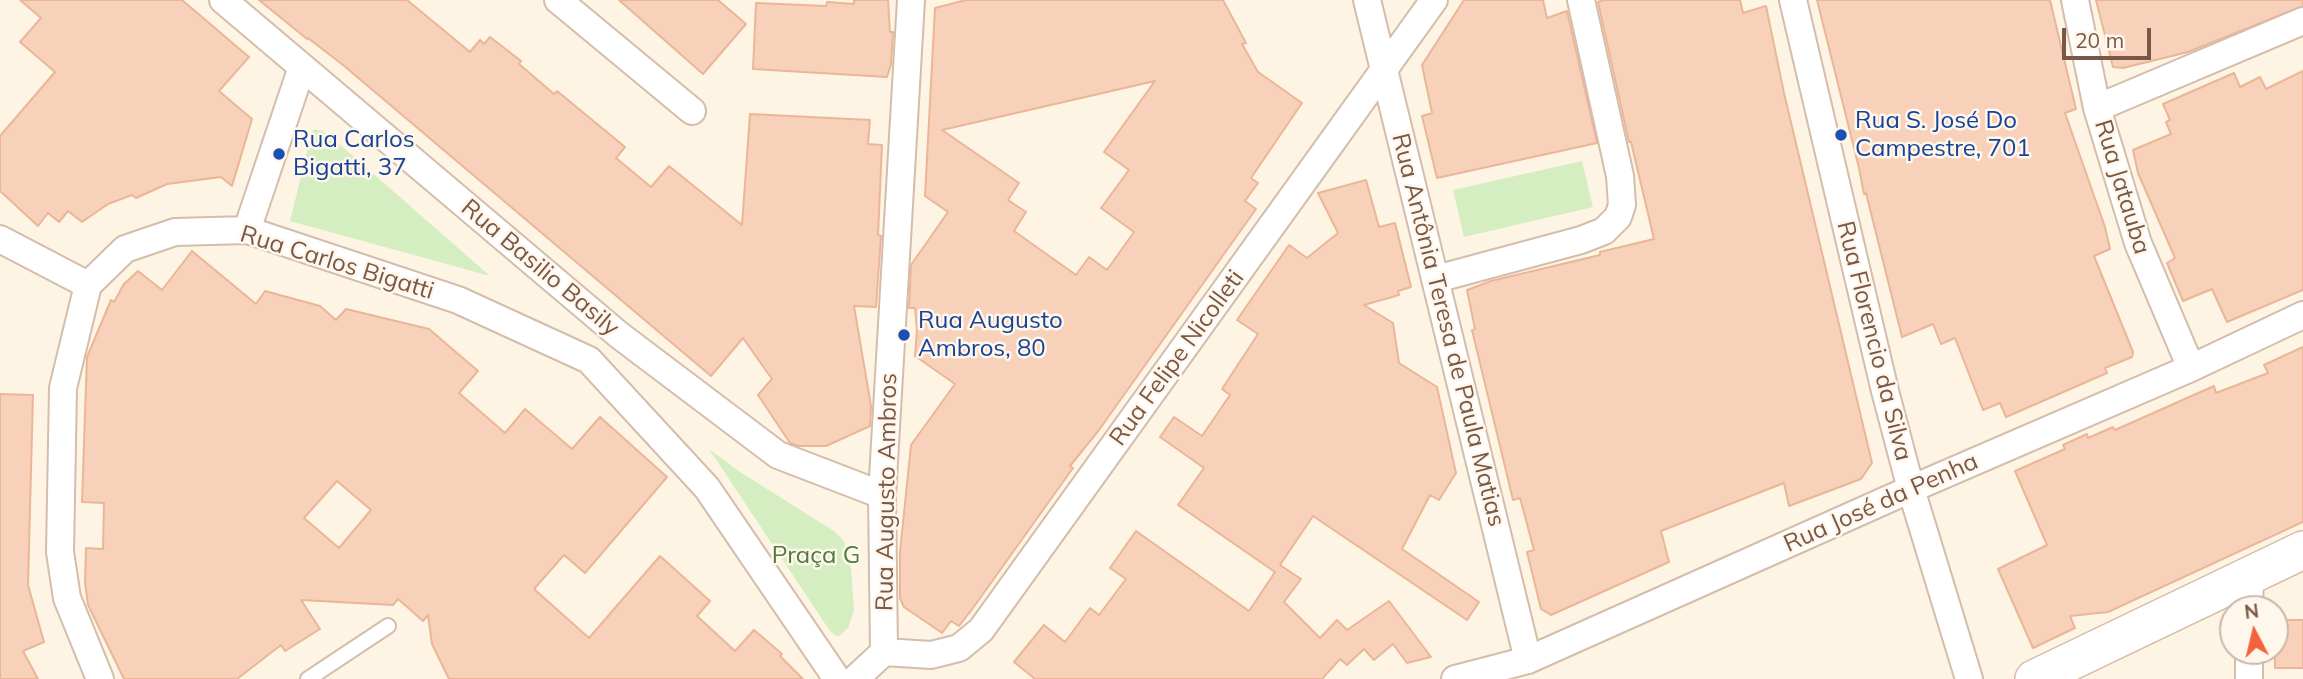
<!DOCTYPE html>
<html>
<head>
<meta charset="utf-8">
<style>
	body { margin:0 }
	#map { position:relative; width:2303px; height:679px; overflow:hidden; background:#fef4e4; font-family:Mulish,sans-serif }
	canvas { display:block }
	.north { position:absolute; left:2219px; top:595px; width:70px; height:70px; box-sizing:border-box; background:#fff7ec; border:2px solid #cab7aa; border-radius:50%; rotate:353deg; font-size:19px; font-weight:700; line-height:28px; text-align:center; color:#7a5847 }
	.north::after { content:''; display:block; margin:auto; width:24px; height:32px; background:#f4633d; clip-path:polygon(50% 0,100% 100%,50% 72%,0 100%) }
	.scale { position:absolute; left:2062px; top:28px; width:89px; height:32px; box-sizing:border-box; border:4px solid #7a5847; border-top:0; padding-left:9px; font-size:21px; line-height:24px; white-space:nowrap; color:#7a5847; -webkit-text-stroke:5px #fff7ec; paint-order:stroke }
</style>
</head>
<body>
<div id="map">
<canvas width="2303" height="679"></canvas>
<div class="north">N</div>
<div class="scale">20 m</div>
</div>
<script>
const ctx = document.querySelector('canvas').getContext('2d');
ctx.lineJoin = 'round';
function paint(path, color) {
  ctx.fillStyle = color;
  ctx.fill(path, 'evenodd');
}
function shape(rows) {
  const path = new Path2D();
  for (const r of rows) {
    path.moveTo(r[0], r[1]);
    for (let i = 2; i < r.length; i += 2) path.lineTo(r[i], r[i + 1]);
  }
  return path;
}
function trace(path, color, width, dash) {
  ctx.strokeStyle = color;
  ctx.lineWidth = width;
  ctx.lineCap = dash ? 'butt' : 'round';
  ctx.setLineDash(dash || []);
  ctx.stroke(path);
}
function label(font, color, halo, rows, align = 'center') {
  ctx.font = font + ' Mulish,sans-serif';
  ctx.lineWidth = 5;
  ctx.setLineDash([]);
  ctx.textBaseline = 'middle';
  ctx.strokeStyle = halo;
  ctx.fillStyle = color;
  for (const [text, x, y, turn = 0] of rows) {
    ctx.save();
    ctx.translate(x, y);
    ctx.rotate((+turn || 0) * Math.PI / 180);
    ctx.textAlign = isNaN(turn) ? turn : align;
    if (halo) ctx.strokeText(text, 0, 0);
    ctx.fillText(text, 0, 0);
    ctx.restore();
  }
}
const green = shape([
	[315,129,323,131,337,142,490,276,290,221,312,131],
	[1582,161,1593,207,1464,237,1453,190],
	[709,449,740,472,834,531,844,541,851,568,854,610,848,628,839,636,834,635,828,628]
]);
const building = shape([
	[20,0,182,0,249,57,219,91,252,119,232,186,221,177,167,184,136,198,132,195,108,204,82,222,68,211,59,222,48,213,38,226,0,191,0,136,55,72,20,42,41,18,20,0],
	[259,0,407,0,470,52,480,40,484,44,490,37,521,61,519,64,554,94,557,91,625,147,616,158,651,187,669,166,742,225,750,114,870,120,868,144,882,145,878,235,881,236,876,307,854,306,871,406,870,426,826,446,799,446,790,443,758,395,772,379,743,338,711,376,343,65,308,38,307,39,259,0],
	[619,0,718,0,746,24,703,74,619,0],
	[854,0,888,0,890,32,893,32,891,64,887,77,753,69,756,3,826,6,827,2,854,4,854,0],
	[966,0,1223,0,1246,43,1242,44,1258,72,1302,103,1251,178,1258,183,1245,201,1256,209,1099,430,1070,466,1073,468,973,608,959,626,951,621,942,633,904,607,900,598,900,552,911,445,955,384,915,356,917,330,915,308,909,308,911,265,948,212,925,196,935,8,966,0],
	[1155,81,1104,152,1129,170,1101,208,1134,232,1107,270,1089,257,1076,275,1014,231,1026,212,1008,200,1019,183,942,130,1155,81],
	[1464,0,1543,0,1547,18,1567,11,1597,143,1437,178,1422,116,1432,113,1422,65,1464,0],
	[1604,0,1740,0,1743,13,1766,6,1784,93,1872,463,1861,479,1789,506,1784,483,1661,531,1669,562,1551,615,1541,609,1527,552,1534,550,1520,498,1513,500,1472,330,1475,329,1467,290,1491,281,1600,255,1600,252,1654,239,1631,142,1629,142,1598,2,1604,0],
	[1817,0,2050,0,2076,109,2065,113,2105,227,2110,249,2094,256,2133,352,2132,357,2105,368,2107,373,2006,417,2000,403,1983,410,1955,338,1941,344,1933,324,1902,337,1866,193,1864,194,1859,168,1817,0],
	[2096,0,2303,0,2303,6,2188,52,2123,68,2113,67,2096,0],
	[2303,71,2303,290,2227,322,2212,289,2183,301,2167,263,2175,258,2138,173,2133,150,2171,134,2166,122,2170,120,2163,104,2234,73,2240,87,2260,77,2266,89,2303,71],
	[1366,180,1379,227,1395,223,1411,287,1398,291,1399,295,1364,305,1393,323,1399,363,1437,387,1456,473,1439,500,1430,495,1402,549,1479,602,1467,620,1313,516,1280,565,1301,579,1284,602,1320,638,1337,620,1347,630,1389,601,1431,657,1407,663,1393,644,1374,660,1364,649,1347,665,1340,659,1322,679,1035,679,1014,662,1044,625,1065,642,1090,608,1099,615,1126,579,1110,568,1136,531,1249,611,1275,572,1178,505,1204,468,1160,437,1174,417,1202,436,1230,395,1222,389,1258,334,1237,320,1289,245,1307,258,1338,233,1318,193,1366,180],
	[192,251,256,304,265,291,320,306,336,320,346,309,429,329,478,371,459,393,505,433,525,409,572,449,600,417,667,477,585,573,564,555,534,589,589,638,660,556,710,601,697,616,735,651,754,630,782,654,780,656,803,679,449,679,432,644,428,615,423,621,398,599,393,605,301,600,320,629,285,651,281,645,237,679,124,679,88,605,85,583,86,548,103,549,104,503,82,502,87,357,111,300,114,302,124,284,138,271,162,290,192,251],
	[337,481,371,510,339,548,304,518,337,481],
	[2303,347,2303,522,2108,612,2070,616,2075,628,2033,648,1998,569,2047,545,2015,471,2065,449,2063,445,2087,434,2088,438,2113,427,2115,430,2214,386,2216,393,2268,373,2264,365,2303,347],
	[0,394,33,395,28,585,44,642,23,651,38,679,0,679,0,394],
	[2275,620,2303,620,2303,668,2275,668,2275,620]
]);
const service = shape([
	[308,679,388,626]
]);
const minor = shape([
	[223,0,619,335,778,455,882,495],
	[558,0,692,111],
	[1367,0,1528,660],
	[1793,0,1885,391,1911,489,1969,679],
	[2075,0,2097,108,2138,243,2191,368],
	[2097,108,2303,21],
	[247,230,302,67],
	[0,239,88,285],
	[1436,279,1581,240,1604,231,1618,217,1622,205,1620,176,1581,0],
	[2249,609,2250,576],
	[884,652,931,655,959,648,981,630,1434,0],
	[100,679,67,598,60,552,63,388,88,285,125,249,175,232,247,230,458,300,589,360,707,488,837,679],
	[855,679,884,652,882,495,911,0],
	[1455,679,1528,660,1911,489,2191,368,2303,315],
	[2249,679,2249,651]
]);
const secondary = shape([
	[2034,679,2303,550]
]);
const markers = [
	[1841,135,7,"#1a4fb4"],
	[279,154,7,"#1a4fb4"],
	[904,335,7,"#1a4fb4"]
];
const transitNames = [
	["Rua S. José Do",1855,121],
	["Campestre, 701",1855,149],
	["Rua Carlos",293,140],
	["Bigatti, 37",293,168],
	["Rua Augusto",918,321],
	["Ambros, 80",918,349]
];
const streetNames = [
	["Rua Jatauba",2122,187,73],
	["Rua Carlos Bigatti",337,263,17],
	["Rua Basilio Basily",540,268,40],
	["Rua Antônia Teresa de Paula Matias",1448,330,76],
	["Rua Florencio da Silva",1874,341,76],
	["Rua Felipe Nicolleti",1177,358,-54],
	["Rua Augusto Ambros",887,492,-89],
	["Rua José da Penha",1881,503,-24]
];
const parkNames = [
	["Praça G",816,556]
];
paint(green, '#d4eec1');
paint(building, '#f7d1b9');
trace(building, '#ebb697', 2);
trace(service, '#d4bdab', 18);
trace(minor, '#d4bdab', 30);
trace(secondary, '#d7bda9', 40);
trace(service, '#fff', 14);
trace(minor, '#fff', 26);
trace(secondary, '#fff', 37);
for (const [x, y, r, color] of markers) {
  const dot = new Path2D();
  dot.arc(x, y, r, 0, 2 * Math.PI);
  ctx.fillStyle = color;
  ctx.fill(dot);
  trace(dot, '#fff7ec', 2.5);
}
label('24px', '#164399', '#fff7ec', transitNames, 'left');
label('24px', '#7a5847', '#fff7ec', streetNames);
label('24px', '#4e7b3b', '#fff7ec', parkNames);
</script>
</body>
</html>
